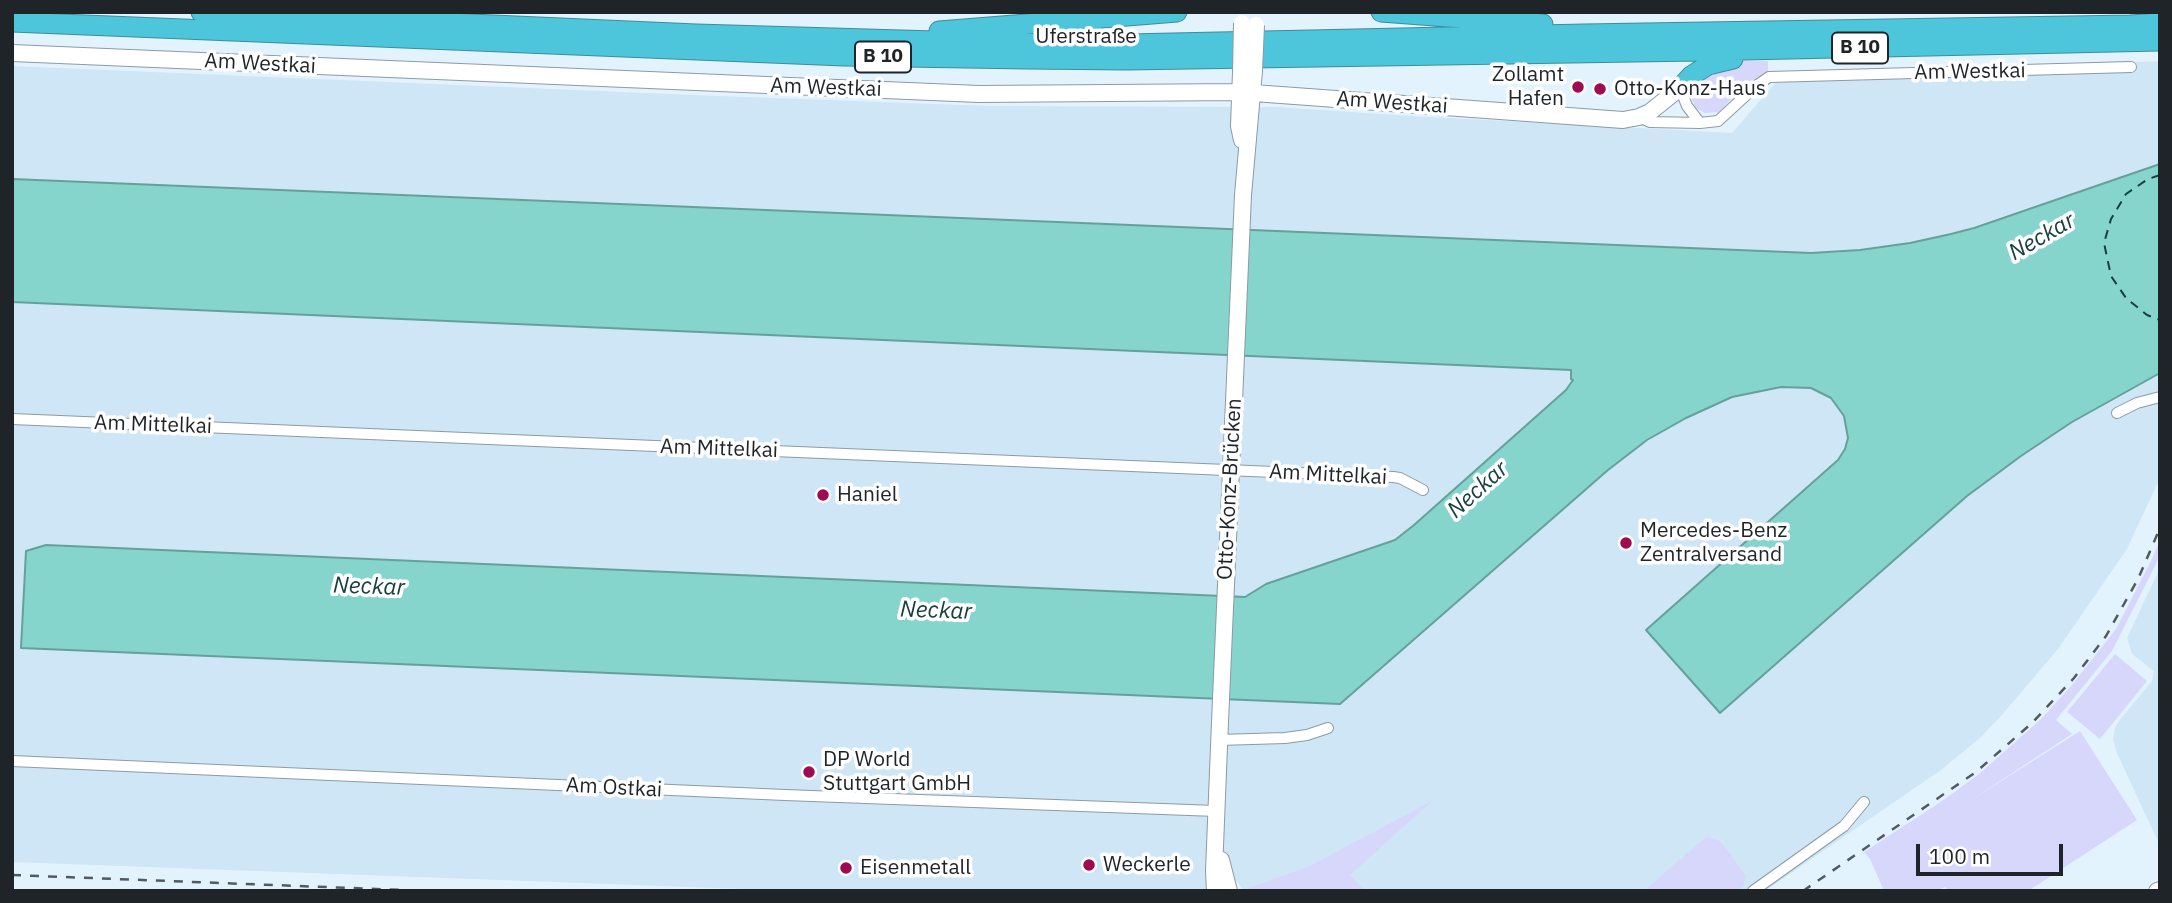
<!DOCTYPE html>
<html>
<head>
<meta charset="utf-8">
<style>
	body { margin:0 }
	#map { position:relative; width:2172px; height:903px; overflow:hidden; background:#e3f3fe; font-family:"IBM Plex Sans",sans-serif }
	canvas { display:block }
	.frame { position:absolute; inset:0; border:14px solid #1e2428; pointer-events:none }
	.scale { position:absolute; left:1916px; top:844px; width:147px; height:32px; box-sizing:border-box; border:4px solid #1e2428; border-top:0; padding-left:9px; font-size:21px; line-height:24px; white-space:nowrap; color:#1e2428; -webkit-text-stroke:5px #fff; paint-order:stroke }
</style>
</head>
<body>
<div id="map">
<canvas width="2172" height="903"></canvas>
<div class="frame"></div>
<div class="scale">100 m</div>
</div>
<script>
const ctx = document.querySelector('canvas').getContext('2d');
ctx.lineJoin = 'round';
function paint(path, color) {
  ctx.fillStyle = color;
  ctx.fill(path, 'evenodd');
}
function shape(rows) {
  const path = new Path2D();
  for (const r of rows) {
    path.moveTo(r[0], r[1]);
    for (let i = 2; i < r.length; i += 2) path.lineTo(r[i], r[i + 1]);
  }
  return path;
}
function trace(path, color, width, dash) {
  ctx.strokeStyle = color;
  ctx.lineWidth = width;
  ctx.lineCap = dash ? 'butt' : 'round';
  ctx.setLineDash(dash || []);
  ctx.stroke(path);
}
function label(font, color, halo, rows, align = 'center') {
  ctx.font = font + ' "IBM Plex Sans",sans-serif';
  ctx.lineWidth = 7;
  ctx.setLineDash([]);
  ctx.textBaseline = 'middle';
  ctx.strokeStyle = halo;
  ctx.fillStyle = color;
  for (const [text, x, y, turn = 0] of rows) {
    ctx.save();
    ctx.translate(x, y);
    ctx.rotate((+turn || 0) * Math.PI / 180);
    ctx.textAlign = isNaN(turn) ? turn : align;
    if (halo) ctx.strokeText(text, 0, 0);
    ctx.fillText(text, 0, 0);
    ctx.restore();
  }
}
const built = shape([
	[2160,61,2160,164,1951,234,1910,243,1829,253,1761,252,1453,239,12,179,12,66,692,95,989,106,1276,107,1411,116,1732,133,1785,72,2106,64],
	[12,302,1571,370,1573,381,1569,388,1414,525,1395,540,1266,584,1245,597,46,545,26,551,1340,704,1627,454,1685,418,1718,402,1748,393,1781,387,1799,386,1822,392,1831,398,1842,411,1846,421,1848,438,1845,449,1838,460,1803,493,1720,713,1967,496,2021,456,2072,422,2160,373,2160,478,2127,549,2058,649,2001,716,1980,738,1941,770,1765,891,1243,891,1237,881,1208,891,798,891,12,862],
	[2160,568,2160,846,2117,753,2113,739,2115,728,2119,721,2152,681,2154,671,2132,654,2127,638]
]);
const green = shape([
	[1741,61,1768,61,1768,73,1738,92,1719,112,1705,113,1696,108,1690,95,1696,78],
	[2160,540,2160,554,2156,564,2112,651,2056,720,2072,734,1968,802,2080,731,2137,820,2028,891,1948,891,1945,887,1937,891,1884,891,1870,859,1864,852,1939,803,1978,775,2041,719,2072,685,2116,629,2151,561],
	[2115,654,2147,681,2100,739,2067,712],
	[1432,801,1350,875,1365,891,1241,891,1310,866],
	[1706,837,1720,841,1746,876,1743,886,1737,891,1644,891]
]);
const water = shape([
	[2160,164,2160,373,2072,422,2021,456,1967,496,1720,713,1646,630,1838,460,1845,449,1848,438,1844,416,1831,398,1811,388,1781,387,1732,397,1686,418,1647,440,1608,470,1340,704,21,648,26,551,46,545,1245,597,1266,584,1395,540,1414,525,1566,390,1573,380,1571,379,1571,370,12,302,12,179,1811,253,1860,250,1910,243,1951,234,1974,228,2160,164]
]);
const ferry = shape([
	[2160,175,2148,179,2126,194,2111,219,2104,243,2111,276,2126,298,2147,315,2160,320]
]);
const street = shape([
	[1680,88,1687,106,1700,123],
	[1639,117,1650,122,1700,123,1718,121,1756,86,1769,77,2131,67],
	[2117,413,2137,403,2160,397],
	[12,419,1393,477,1400,478,1423,490],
	[1219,740,1285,738,1307,735,1328,728],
	[12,761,785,795,1216,811],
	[1753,891,1844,826,1864,802]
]);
const secondary = shape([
	[12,53,979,94,1240,92,1623,120,1639,117,1650,112,1680,88],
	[1241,72,1239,126,1242,140],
	[1221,860,1229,891],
	[1215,891,1214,871,1220,722,1243,195,1254,71],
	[2157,891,2160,890]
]);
const highway = shape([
	[201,12,696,34,1004,43,1127,44,1584,34,2130,25,2160,23],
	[1381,12,1543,24],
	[12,22,844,56,1027,59,1127,60,1698,51,2160,41],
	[939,31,1177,12],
	[1680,88,1691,76,1708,65,1733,59]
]);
const rail = shape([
	[12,875,429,891],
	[1803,891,1976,772,2032,723,2074,678,2106,636,2138,579,2160,528]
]);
const secondaryBridge = shape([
	[1254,71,1256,25],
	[1241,72,1242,23]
]);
const markers = [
	[1578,87,7,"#9f0b53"],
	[1600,89,7,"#9f0b53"],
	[823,495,7,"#9f0b53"],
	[1626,543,7,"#9f0b53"],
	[809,772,7,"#9f0b53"],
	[1089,865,7,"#9f0b53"],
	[846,868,7,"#9f0b53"]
];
const shields = [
	[1860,48,56],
	[883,57,56]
];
const shieldNames = [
	["B 10",1860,48],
	["B 10",883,57]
];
const streetNames = [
	["Uferstraße",1086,37],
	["Am Westkai",260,64,3],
	["Am Westkai",1970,72,-1],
	["Am Westkai",826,88,2],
	["Am Westkai",1392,103,4],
	["Am Mittelkai",153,425,2],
	["Am Mittelkai",719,449,2],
	["Am Mittelkai",1328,475,3],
	["Otto-Konz-Brücken",1230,489,-87],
	["Am Ostkai",614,788,3]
];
const poiNames = [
	["Zollamt",1564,75,"right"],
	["Hafen",1564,99,"right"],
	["Otto-Konz-Haus",1614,89],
	["Haniel",837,495],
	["Mercedes-Benz",1640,531],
	["Zentralversand",1640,555],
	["DP World",823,760],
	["Stuttgart GmbH",823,784],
	["Weckerle",1103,865],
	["Eisenmetall",860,868]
];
const waterNames = [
	["Neckar",2042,237,-30],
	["Neckar",1478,490,-42],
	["Neckar",369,587,2],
	["Neckar",936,611,2]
];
paint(built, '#cee6f5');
paint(green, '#d7d7fc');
paint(water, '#85d5cc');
trace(water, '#66a09b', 2);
trace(ferry, '#19403c', 2, [9, 7]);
trace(street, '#8c9ba5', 12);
trace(secondary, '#8c9ba5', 18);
trace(highway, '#3d8d9c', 21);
trace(street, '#fff', 10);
trace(secondary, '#fff', 16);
trace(highway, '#4dc5db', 19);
trace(rail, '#525a60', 2.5, [9, 9]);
trace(secondaryBridge, '#8c9ba5', 18, []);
trace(secondaryBridge, '#fff', 16);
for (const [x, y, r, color] of markers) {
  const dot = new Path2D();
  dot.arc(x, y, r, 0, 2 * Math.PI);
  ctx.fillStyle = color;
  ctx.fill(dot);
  trace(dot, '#fff', 2.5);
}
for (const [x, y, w] of shields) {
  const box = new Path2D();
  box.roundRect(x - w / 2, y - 15.5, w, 31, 5);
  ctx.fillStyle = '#fff';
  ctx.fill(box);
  trace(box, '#1e2428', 2);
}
label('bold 19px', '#1e2428', null, shieldNames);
label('21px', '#1e2428', '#fff', streetNames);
label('21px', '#1e2428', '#fff', poiNames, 'left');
label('italic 23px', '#19403c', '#fff', waterNames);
</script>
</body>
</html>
